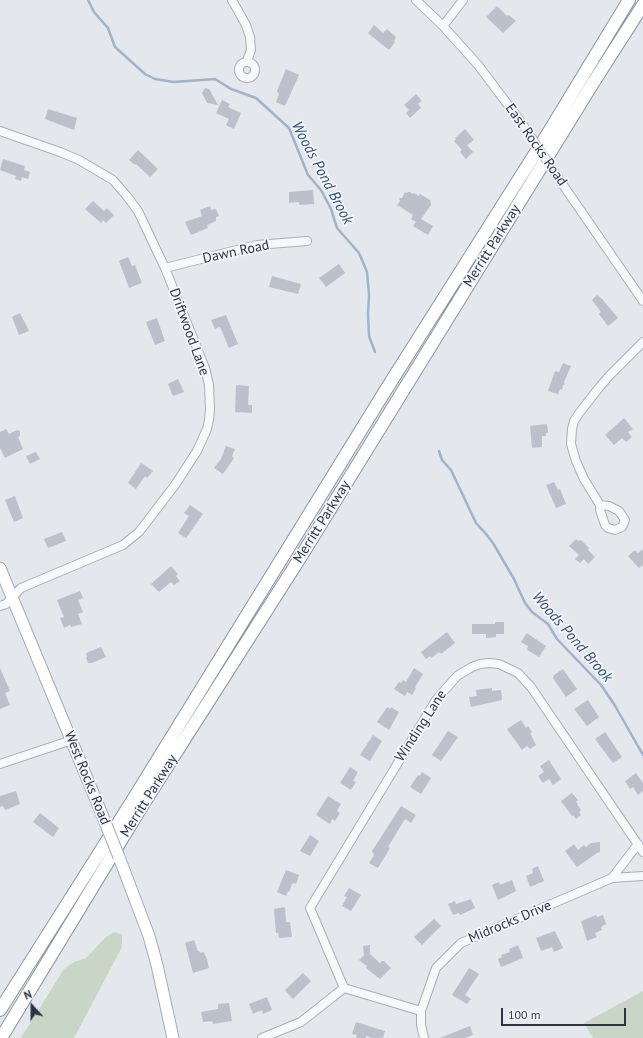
<!DOCTYPE html>
<html>
<head>
<meta charset="utf-8">
<style>
	body { margin:0 }
	#map { position:relative; width:643px; height:1038px; overflow:hidden; background:#e4e7ec; font-family:"PT Sans",sans-serif }
	canvas { display:block }
	.north { position:absolute; left:12px; top:986px; width:40px; height:40px; -webkit-text-stroke:3px #f4f6f9; paint-order:stroke; rotate:339deg; font-size:11px; font-weight:700; line-height:16px; text-align:center; color:#2b3445 }
	.north::after { content:''; display:block; margin:auto; width:14px; height:18px; background:#2b3445; clip-path:polygon(50% 0,100% 100%,50% 72%,0 100%) }
	.scale { position:absolute; left:501px; top:1008px; width:125px; height:18px; box-sizing:border-box; border:2px solid #2b3445; border-top:0; padding-left:5px; font-size:12px; line-height:14px; white-space:nowrap; color:#2b3445; -webkit-text-stroke:3px #f4f6f9; paint-order:stroke }
</style>
</head>
<body>
<div id="map">
<canvas width="643" height="1038"></canvas>
<div class="north">N</div>
<div class="scale">100 m</div>
</div>
<script>
const ctx = document.querySelector('canvas').getContext('2d');
ctx.lineJoin = 'round';
function paint(path, color) {
  ctx.fillStyle = color;
  ctx.fill(path, 'evenodd');
}
function shape(rows) {
  const path = new Path2D();
  for (const r of rows) {
    if (r.length === 3) {
      path.moveTo(r[0] + r[2], r[1]);
      path.arc(r[0], r[1], r[2], 0, 2 * Math.PI);
      continue;
    }
    path.moveTo(r[0], r[1]);
    for (let i = 2; i < r.length; i += 2) path.lineTo(r[i], r[i + 1]);
  }
  return path;
}
function trace(path, color, width, dash) {
  ctx.strokeStyle = color;
  ctx.lineWidth = width;
  ctx.lineCap = dash ? 'butt' : 'round';
  ctx.setLineDash(dash || []);
  ctx.stroke(path);
}
function label(font, color, halo, rows, align = 'center') {
  ctx.font = font + ' "PT Sans",sans-serif';
  ctx.lineWidth = 3.5;
  ctx.setLineDash([]);
  ctx.textBaseline = 'middle';
  ctx.strokeStyle = halo;
  ctx.fillStyle = color;
  for (const [text, x, y, turn = 0] of rows) {
    ctx.save();
    ctx.translate(x, y);
    ctx.rotate((+turn || 0) * Math.PI / 180);
    ctx.textAlign = isNaN(turn) ? turn : align;
    if (halo) ctx.strokeText(text, 0, 0);
    ctx.fillText(text, 0, 0);
    ctx.restore();
  }
}
const green = shape([
	[114,932,122,934,122,947,74,1038,21,1038,64,969,74,962,86,958,106,937],
	[643,991,643,1038,593,1038,584,1023]
]);
const stream = shape([
	[88,0,94,12,108,28,115,47,145,74,155,79,174,82,215,79,231,89,256,98,289,128,308,175,321,190,331,209,337,228,359,253,362,260,367,272,369,295,368,314,369,336,375,352],
	[439,451,442,460,451,470,476,523,486,534,493,543,514,579,525,603,532,612,548,624,557,639,601,685,614,704,643,755]
]);
const building = shape([
	[497,6,507,16,509,15,516,21,503,33,486,17],
	[374,25,383,33,387,29,396,37,394,41,395,42,389,50,368,33],
	[286,69,299,75,285,106,276,102,279,94,277,91],
	[205,88,209,89,218,105,207,103,202,93],
	[416,94,422,101,418,104,421,108,410,118,406,113,409,110,404,105],
	[222,100,230,104,228,107,241,113,234,129,226,125,229,119,216,113],
	[48,109,77,118,74,130,45,119],
	[465,129,474,140,467,145,473,152,466,159,460,152,462,150,454,141,456,139,455,138],
	[138,150,158,169,150,177,136,164,135,165,129,160],
	[3,159,25,166,24,170,30,172,28,179,22,177,21,181,15,179,16,176,0,170],
	[313,190,314,204,299,205,299,202,289,203,289,192],
	[405,192,407,193,408,192,410,192,413,194,414,193,419,196,420,194,430,200,431,205,421,219,433,226,428,235,413,226,416,222,411,219,413,215,397,205,400,201,399,198,402,198],
	[93,201,104,211,107,208,114,215,106,223,103,220,101,223,85,209],
	[210,206,211,210,216,209,219,216,216,217,216,221,207,225,208,228,191,235,185,222,202,216,200,210],
	[128,257,132,266,135,265,142,283,129,288,119,261],
	[339,264,345,273,326,287,319,278],
	[272,276,301,284,298,294,269,287],
	[597,295,602,299,618,318,608,326,599,314,601,312,592,300],
	[20,313,29,331,19,335,12,317],
	[226,315,238,344,229,348,220,327,215,329,211,320],
	[157,318,165,341,155,345,146,322],
	[563,363,571,366,564,382,565,385,563,385,562,390,560,389,558,394,548,391,555,371,559,372],
	[178,379,184,392,173,396,168,384],
	[236,385,249,386,248,405,252,405,252,413,235,412],
	[624,418,633,429,628,432,632,437,626,442,622,438,614,445,605,435],
	[547,424,548,433,546,433,546,436,542,436,542,447,532,448,530,426],
	[6,429,9,434,17,430,20,431,20,436,18,437,23,449,5,458,0,448,0,432],
	[226,446,235,449,232,456,234,458,223,474,214,468,221,459],
	[36,452,40,459,30,464,26,456],
	[141,463,153,471,147,478,145,476,136,489,128,483],
	[554,482,558,490,560,489,566,504,556,508,546,485],
	[15,496,23,518,14,522,5,500],
	[190,505,203,514,186,538,178,533,189,516,184,513],
	[62,532,66,541,48,548,44,539],
	[576,539,579,541,580,540,582,541,589,548,588,550,595,557,588,564,584,559,580,563,575,559,579,555,569,546],
	[643,549,643,565,639,568,628,556,635,550,638,553],
	[171,566,178,574,176,576,180,581,174,585,171,582,159,592,151,584],
	[80,591,83,598,78,600,83,612,78,614,82,624,71,627,70,625,64,628,60,618,64,617,57,600],
	[495,622,504,622,504,634,496,634,496,637,486,638,486,634,472,634,472,624,495,624],
	[447,632,455,643,441,654,439,652,431,658,430,656,426,659,421,652],
	[527,633,546,646,539,657,527,650,528,646,521,642],
	[101,647,106,657,92,663,88,663,86,657,87,657,86,653],
	[0,668,10,691,5,693,10,705,0,709],
	[414,668,423,674,415,687,416,688,412,695,407,692,405,696,394,689,399,682,401,683,403,680,406,682],
	[563,669,577,689,566,697,553,678,554,675],
	[492,688,492,691,501,690,502,700,471,707,469,697,477,696,476,690],
	[588,700,599,717,587,726,574,709],
	[387,707,390,709,391,707,399,712,389,730,377,722],
	[521,720,526,728,528,726,532,732,530,733,536,745,530,749,527,746,522,750,507,729],
	[448,731,458,737,441,761,432,755],
	[605,732,622,757,613,763,595,739],
	[373,735,382,741,370,761,360,755],
	[549,760,561,779,553,785,549,779,543,783,538,776,544,772,540,766],
	[350,767,358,772,353,781,356,782,351,790,340,783],
	[422,772,431,778,421,794,410,787,418,775,420,776],
	[636,773,643,783,643,791,638,795,633,787,630,789,625,781],
	[16,791,20,804,5,810,3,806,0,807,0,796],
	[572,793,578,800,576,802,578,804,577,804,581,810,579,812,581,815,576,819,573,815,572,816,561,801],
	[328,796,341,804,337,811,340,813,335,821,332,819,330,824,316,815],
	[401,806,416,815,411,823,405,819,388,847,390,848,378,868,369,863,374,855,372,851],
	[40,813,59,828,53,837,33,822],
	[310,835,319,841,310,856,300,851],
	[600,842,600,852,597,853,577,867,565,851,574,844,578,850,584,845,586,847,591,843],
	[538,866,544,881,530,887,526,876,533,873,532,869],
	[286,870,299,875,296,884,293,883,292,884,289,892,288,891,286,896,277,892],
	[512,880,516,891,498,900,492,885,499,882,500,885],
	[349,888,361,895,351,911,342,906,347,897,344,896],
	[471,899,475,908,460,915,459,913,453,915,448,904,455,901,456,904],
	[285,907,286,922,290,922,292,937,279,938,278,933,276,933,274,909],
	[596,915,597,917,603,915,606,924,601,927,602,930,595,933,597,937,587,941,581,921],
	[434,919,441,926,422,945,414,937],
	[555,931,563,948,554,952,552,947,541,951,536,938],
	[194,940,198,951,199,951,200,953,204,952,205,956,206,956,209,968,193,973,185,943],
	[370,945,370,954,380,963,382,961,384,961,391,968,380,979,366,968,367,966,359,960,364,955,363,946],
	[518,945,523,958,501,967,498,959,502,957,501,955,510,952,509,949],
	[469,968,479,974,465,995,471,999,467,1004,452,995],
	[303,973,311,981,293,999,285,990],
	[267,997,272,1010,263,1014,262,1010,253,1014,249,1004],
	[229,1003,232,1021,213,1024,212,1021,203,1022,201,1012,218,1009,218,1004],
	[356,1022,385,1031,383,1038,372,1038,366,1036,366,1038,356,1038,357,1035,352,1034],
	[470,1026,473,1035,465,1038,440,1038]
]);
const minor = shape([
	[232,0,246,25,250,37,251,50,247,61],
	[416,0,443,26,478,65,521,122],
	[443,26,463,0],
	[247,70,8],
	[0,131,60,152,79,160,113,180,126,195,138,211,165,268,205,368,209,385,210,409,209,420,207,429,197,451,175,485,139,532,123,545,21,588,6,604,0,606],
	[561,182,643,301],
	[165,268,257,245,307,241],
	[600,505,609,506,619,511,625,520,622,527,615,530,608,528,605,525,600,510,600,505,584,479,576,461,571,444,572,429,574,421,580,412,598,389,609,376,643,342],
	[0,764,72,740],
	[612,878,638,844],
	[344,988,310,908,436,700,457,676,472,667,480,664,489,663,499,664,518,673,531,687,643,852],
	[344,988,421,1011,436,968,461,943,612,878,643,876],
	[421,1011,421,1025,424,1038],
	[262,1038,301,1022,344,988]
]);
const major = shape([
	[0,568,101,812],
	[119,857,149,936,157,965,173,1038]
]);
const highway = shape([
	[0,1010,134,798,387,388,550,130,629,0],
	[1,1038,142,806,300,558,593,83,643,5]
]);
const minorBridge = shape([
	[521,122,561,182]
]);
const majorBridge = shape([
	[101,812,119,857]
]);
const streetNames = [
	["East Rocks Road",536,145,55],
	["Merritt Parkway",492,246,-58],
	["Dawn Road",236,252,-12],
	["Driftwood Lane",189,332,70],
	["Merritt Parkway",322,522,-58],
	["Winding Lane",421,726,-57],
	["West Rocks Road",87,778,68],
	["Merritt Parkway",149,796,-58],
	["Midrocks Drive",510,922,-23]
];
const waterNames = [
	["Woods Pond Brook",322,173,62],
	["Woods Pond Brook",572,637,49]
];
paint(green, '#c9d6c5');
trace(stream, '#9fb4cc', 2.5);
paint(building, '#bbc0ca');
trace(minor, '#a9aeb7', 10);
trace(major, '#a3abb8', 13);
trace(highway, '#8b94a3', 14);
trace(minor, '#f7f8fa', 8);
trace(major, '#fff', 11);
trace(highway, '#fff', 12);
trace(minorBridge, '#a9aeb7', 10, []);
trace(majorBridge, '#a3abb8', 13, []);
trace(minorBridge, '#f7f8fa', 8);
trace(majorBridge, '#fff', 11);
label('14px', '#2b3445', '#f4f6f9', streetNames);
label('italic 15px', '#34527a', '#f4f6f9', waterNames);
</script>
</body>
</html>
